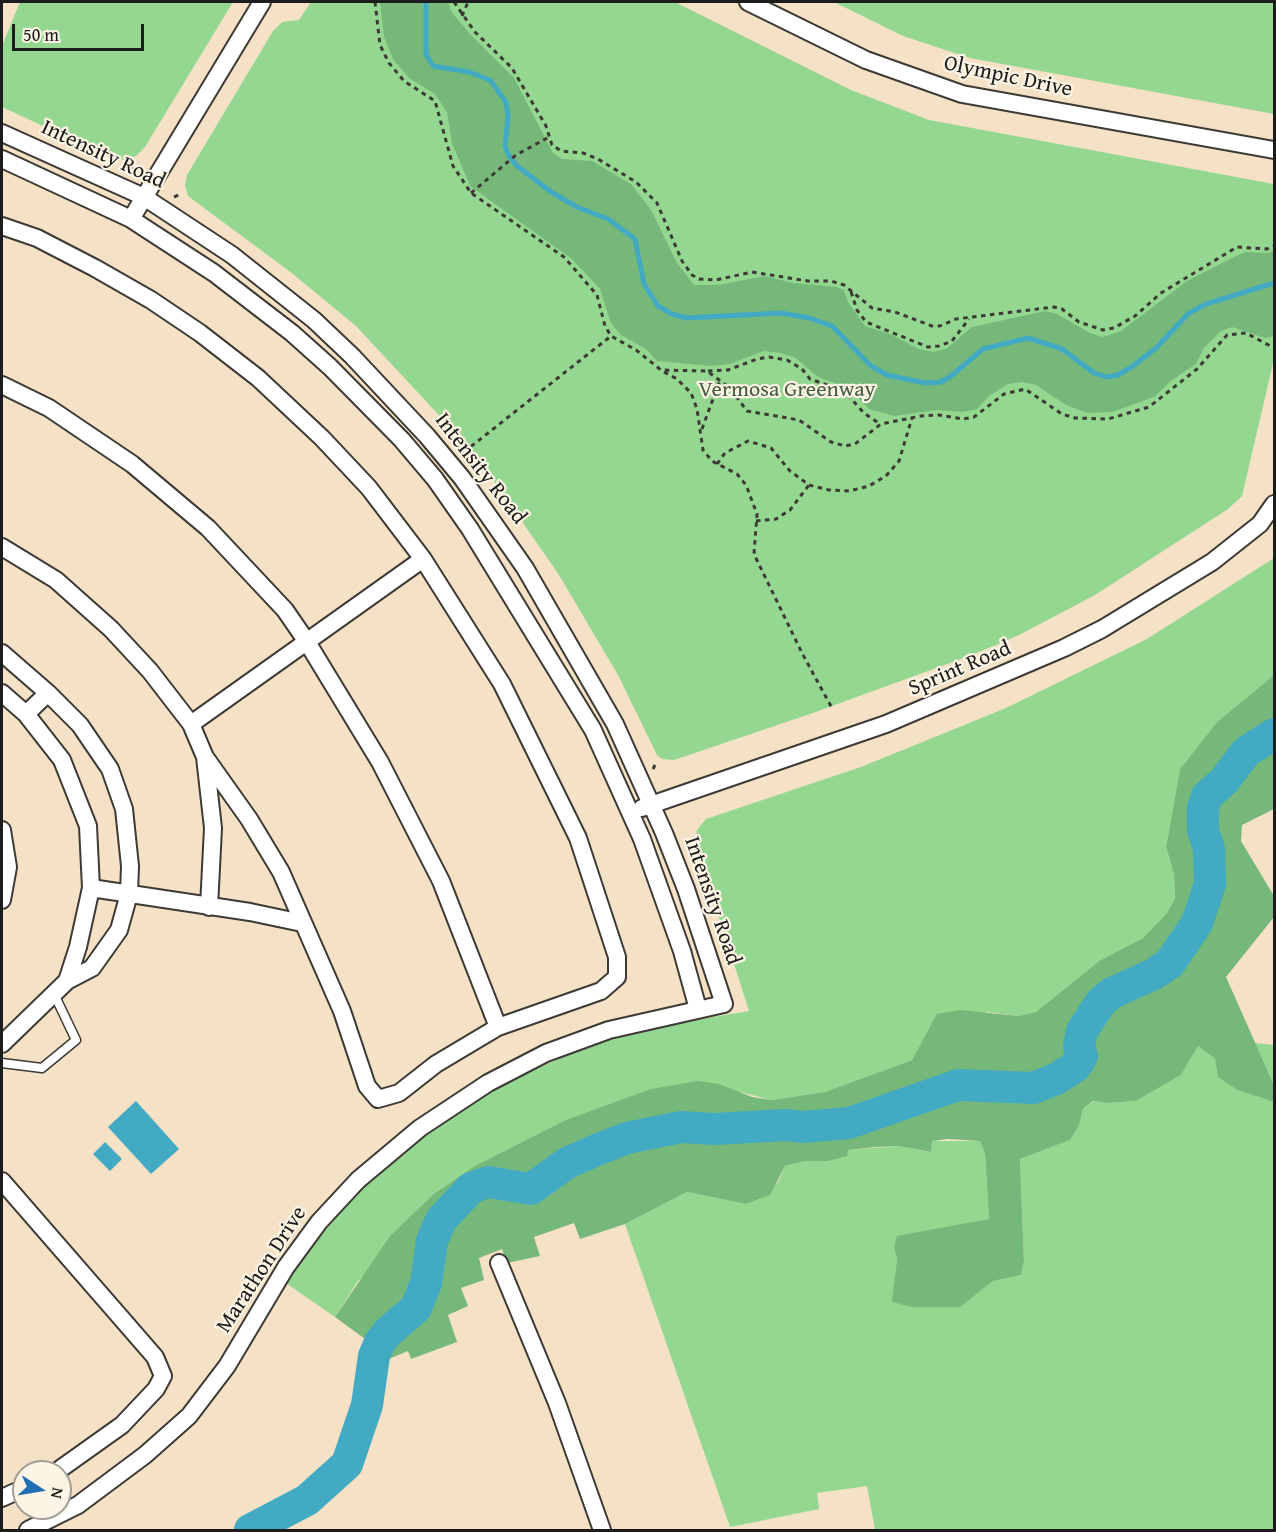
<!DOCTYPE html>
<html>
<head>
<meta charset="utf-8">
<style>
	body { margin:0 }
	#map { position:relative; width:1276px; height:1532px; overflow:hidden; background:#f5e1c5; font-family:"Gentium Book Plus",serif }
	canvas { display:block }
	.frame { position:absolute; inset:0; border:3px solid #1c1c1c; pointer-events:none }
	.north { position:absolute; left:12px; top:1460px; width:60px; height:60px; box-sizing:border-box; background:#fcf5e5; border:2px solid #a29e95; border-radius:50%; rotate:102deg; font-size:16px; font-weight:700; line-height:24px; text-align:center; color:#1c1c1c }
	.north::after { content:''; display:block; margin:auto; width:21px; height:27px; background:#1f6fb2; clip-path:polygon(50% 0,100% 100%,50% 72%,0 100%) }
	.scale { position:absolute; left:12px; top:24px; width:132px; height:27px; box-sizing:border-box; border:3px solid #1c1c1c; border-top:0; padding-left:8px; font-size:18px; line-height:21px; white-space:nowrap; color:#1c1c1c; -webkit-text-stroke:4px #fcf5e5; paint-order:stroke }
</style>
</head>
<body>
<div id="map">
<canvas width="1276" height="1532"></canvas>
<div class="frame"></div>
<div class="north">N</div>
<div class="scale">50 m</div>
</div>
<script>
const ctx = document.querySelector('canvas').getContext('2d');
ctx.lineJoin = 'round';
function paint(path, color) {
  ctx.fillStyle = color;
  ctx.fill(path, 'evenodd');
}
function shape(rows) {
  const path = new Path2D();
  for (const r of rows) {
    path.moveTo(r[0], r[1]);
    for (let i = 2; i < r.length; i += 2) path.lineTo(r[i], r[i + 1]);
  }
  return path;
}
function trace(path, color, width, dash) {
  ctx.strokeStyle = color;
  ctx.lineWidth = width;
  ctx.lineCap = dash ? 'butt' : 'round';
  ctx.setLineDash(dash || []);
  ctx.stroke(path);
}
function label(font, color, halo, rows, align = 'center') {
  ctx.font = font + ' "Gentium Book Plus",serif';
  ctx.lineWidth = 4.5;
  ctx.setLineDash([]);
  ctx.textBaseline = 'middle';
  ctx.strokeStyle = halo;
  ctx.fillStyle = color;
  for (const [text, x, y, turn = 0] of rows) {
    ctx.save();
    ctx.translate(x, y);
    ctx.rotate((+turn || 0) * Math.PI / 180);
    ctx.textAlign = isNaN(turn) ? turn : align;
    if (halo) ctx.strokeText(text, 0, 0);
    ctx.fillText(text, 0, 0);
    ctx.restore();
  }
}
const green = shape([
	[20,2,233,2,145,147,136,156,124,160,112,158,2,107,2,46],
	[311,2,675,2,851,90,929,120,1274,184,1274,359,1242,496,1228,509,1095,595,1019,635,972,655,810,714,674,760,662,759,657,755,618,675,559,575,476,455,356,326,293,274,188,196,185,185,187,175,273,31,282,22,299,20],
	[834,2,1274,2,1274,114,970,58,903,36],
	[1274,558,1274,675,1217,722,1180,769,1166,847,1174,874,1175,898,1167,913,1143,938,1099,961,1036,1012,1018,1016,987,1012,923,1041,912,1060,825,1092,771,1100,736,1091,566,1120,525,1142,358,1281,335,1317,283,1281,327,1224,378,1172,435,1127,498,1087,567,1055,602,1042,676,1023,749,1011,695,842,697,830,706,819,861,767,1006,708,1147,639],
	[1255,1043,1274,1045,1274,1090,1273,1083],
	[1198,1046,1215,1059,1219,1077,1237,1090,1274,1102,1274,1530,875,1530,867,1486,817,1493,819,1509,730,1527,625,1224,687,1192,746,1204,760,1199,778,1182,785,1166,805,1161,828,1161,848,1150,898,1146,930,1152,931,1141,980,1141,985,1153,989,1219,930,1231,894,1247,897,1259,893,1302,980,1291,993,1281,1021,1275,1024,1261,1020,1159,1070,1140,1079,1126,1083,1109,1094,1101,1107,1103,1136,1101,1181,1075]
]);
const forest = shape([
	[380,2,448,2,452,13,469,33,514,78,553,153,562,159,592,161,631,184,651,210,677,263,694,285,718,285,765,276,793,283,837,287,844,290,848,302,865,326,890,334,919,349,933,352,946,349,972,327,1045,311,1057,314,1090,333,1103,337,1121,331,1187,281,1232,258,1245,252,1269,253,1274,250,1274,336,1265,338,1232,327,1221,331,1204,348,1196,364,1172,380,1154,397,1112,412,1088,413,1066,405,1036,385,1022,382,1008,384,989,396,977,409,963,412,937,410,894,416,869,409,848,388,818,377,796,358,781,353,764,351,730,364,711,366,657,361,646,349,621,335,611,323,600,289,572,259,470,186,452,143,447,112,435,94,409,78,393,59,384,37],
	[1274,675,1274,809,1242,825,1241,841,1274,896,1274,917,1226,977,1273,1083,1274,1102,1237,1090,1218,1077,1215,1059,1198,1046,1181,1075,1136,1101,1107,1103,1093,1101,1083,1109,1079,1126,1070,1140,1020,1159,1024,1261,1021,1275,993,1281,960,1307,912,1307,892,1302,897,1259,894,1247,897,1236,989,1219,985,1153,980,1141,948,1139,932,1141,931,1152,898,1146,876,1147,848,1150,847,1156,828,1161,805,1161,785,1166,770,1195,746,1204,687,1192,625,1224,580,1239,574,1223,534,1237,540,1256,507,1263,502,1249,479,1258,484,1280,461,1288,468,1306,448,1315,457,1342,411,1359,408,1351,391,1358,335,1317,390,1236,434,1194,475,1166,566,1120,651,1089,698,1081,719,1084,752,1097,771,1100,825,1092,912,1060,937,1014,960,1010,1018,1016,1036,1012,1099,961,1143,938,1167,913,1175,898,1174,874,1166,847,1180,769,1217,722]
]);
const water = shape([
	[136,1101,179,1149,151,1174,108,1127],
	[105,1142,122,1159,110,1171,93,1154]
]);
const stream = shape([
	[426,2,426,54,433,66,469,72,490,80,506,102,508,116,505,147,509,156,517,166,551,192,577,207,608,219,635,239,644,284,658,306,672,314,686,318,781,313,809,318,832,326,871,366,887,375,925,383,941,382,951,376,983,349,1028,338,1062,349,1094,373,1106,377,1118,375,1133,366,1156,348,1188,314,1206,304,1274,283]
]);
const river = shape([
	[250,1530,307,1500,347,1464,367,1405,374,1356,380,1342,388,1332,416,1308,426,1283,432,1241,441,1220,471,1188,488,1182,531,1189,567,1163,599,1149,627,1138,681,1127,715,1129,786,1125,804,1127,849,1123,958,1085,1033,1088,1056,1079,1076,1066,1082,1056,1079,1046,1082,1031,1101,1002,1112,993,1154,974,1170,963,1197,923,1210,884,1209,848,1203,831,1203,808,1207,796,1224,781,1246,752,1274,734]
]);
const path = shape([
	[375,2,380,45,389,63,404,81,435,101,453,166,471,193,564,257,597,295,605,326,611,336,636,350,661,370,707,371,730,388,747,411,799,420,831,442,845,446,855,444,881,424,921,416,939,415,963,419,974,417,1004,394,1025,389,1062,414,1075,418,1108,419,1149,407,1197,369,1227,335,1246,333,1274,348],
	[454,2,475,32,512,68,546,126,552,145,561,151,583,153,598,159,636,182,657,203,682,261,692,275,699,279,716,280,752,272,808,281,831,281,844,285,872,308,895,312,932,326,940,326,956,319,1054,307,1062,309,1079,322,1103,330,1114,328,1135,316,1161,293,1237,247,1267,249,1274,246],
	[462,16,468,2],
	[131,165,134,174],
	[471,193,516,155,549,137],
	[174,197,181,194],
	[851,292,857,310,866,322,928,347,939,346,952,341,969,319],
	[708,371,728,370,757,359,769,357,787,360,802,369,810,379,844,391,864,413,880,424],
	[664,372,677,379,691,393,697,409,703,450,712,461,737,474,746,485,757,514,754,554,802,653,833,710],
	[702,429,720,380],
	[464,452,611,336],
	[717,464,725,453,748,441,771,448,790,471,809,485,829,490,849,491,869,486,886,476,899,461,912,418],
	[756,521,776,519,790,510,809,485],
	[653,769,657,761]
]);
const lane = shape([
	[2,1063,42,1068,76,1040,54,994]
]);
const street = shape([
	[748,2,866,60,962,94,1274,150],
	[2,133,144,197,232,255,314,320,352,356,427,436,462,478,525,568,615,724,664,833,686,889,724,1004,609,1030,546,1053,488,1083,420,1128,358,1180,319,1222,286,1267,227,1366,189,1416,145,1455,78,1505,28,1530],
	[2,159,131,219,214,273,292,333,330,367,402,440,435,479,470,529,593,730,642,839,682,951,698,1009],
	[131,219,262,2],
	[2,226,37,238,95,268,151,300,200,333,258,378,322,438,369,488,423,559,502,684,578,838,617,957,617,977,601,991,498,1027,436,1064,399,1093,378,1099,367,1086,342,1011,281,872,249,819,205,757],
	[2,385,49,408,132,464,208,528,285,610,307,642,380,762,441,881,498,1027],
	[2,547,56,580,111,629,150,671,191,724,205,757,213,828,209,907],
	[2,653,48,693,80,725,110,769,124,809,130,866,129,894,119,930,92,968,67,981,2,1044],
	[2,693,26,714,62,760,88,826,91,888,78,947,67,981],
	[26,714,48,693],
	[191,724,423,559],
	[642,808,886,724,1064,648,1102,629,1212,562,1260,524,1274,504],
	[2,830,8,867,2,900],
	[91,888,250,912,302,923],
	[2,1181,155,1357,163,1376,156,1389,122,1425,56,1472],
	[499,1263,557,1403,602,1530],
	[2,1498,24,1488]
]);
const streetNames = [
	["Olympic Drive",1008,77,12],
	["Intensity Road",103,155,25],
	["Intensity Road",480,469,52],
	["Sprint Road",960,669,-23],
	["Intensity Road",712,901,71],
	["Marathon Drive",262,1270,-57]
];
const parkNames = [
	["Vermosa Greenway",787,390]
];
paint(green, '#93d790');
paint(forest, '#76b87a');
paint(water, '#43aac3');
trace(stream, '#43aac3', 5);
trace(river, '#43aac3', 32);
trace(lane, '#3d3a35', 11);
trace(street, '#3d3a35', 20);
trace(path, '#3d3a35', 3, [4.5, 4.5]);
trace(lane, '#fff', 8);
trace(street, '#fff', 16);
label('22px', '#1c1c1c', '#fcf5e5', streetNames);
label('22px', '#465d45', '#fcf5e5', parkNames);
</script>
</body>
</html>
